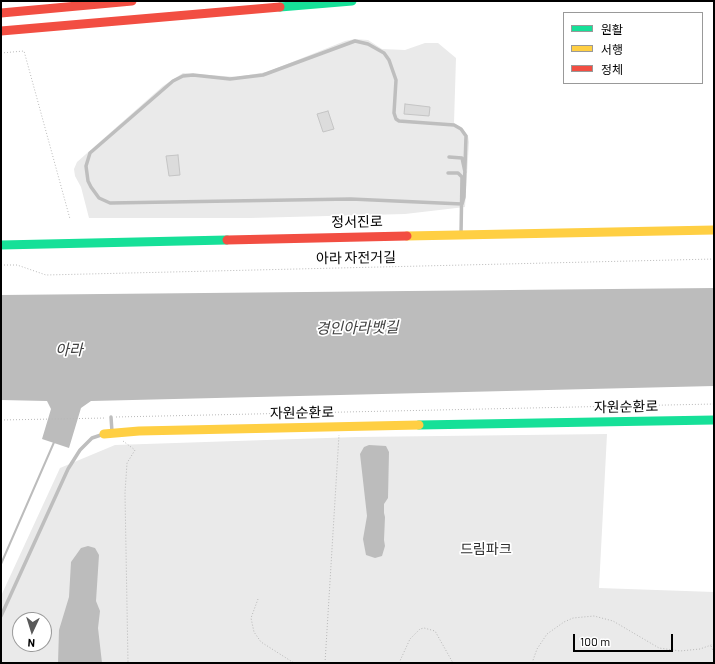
<!DOCTYPE html>
<html>
<head>
<meta charset="utf-8">
<style>
	body { margin:0 }
	#map { position:relative; width:715px; height:664px; overflow:hidden; background:#fff; font-family:Barlow,"Noto Sans KR",sans-serif }
	canvas { display:block }
	.frame { position:absolute; inset:0; border:2px solid #000; pointer-events:none }
	.legend { position:absolute; left:563px; top:12px; width:140px; height:72px; box-sizing:border-box; background:#fff; border:1px solid #999; margin:0; padding:5px 7px; list-style:none; font-size:12px; color:#000 }
	.legend li { display:flex; align-items:center; gap:8px; height:20px }
	.legend b { width:20px; border:1px solid #999 }
	.north { position:absolute; left:12px; top:612px; width:40px; height:40px; box-sizing:border-box; background:#fff; border:1px solid #999; border-radius:50%; rotate:184deg; font-size:11px; font-weight:700; line-height:16px; text-align:center; color:#000 }
	.north::after { content:''; display:block; margin:auto; width:14px; height:18px; background:#595959; clip-path:polygon(50% 0,100% 100%,50% 72%,0 100%) }
	.scale { position:absolute; left:573px; top:634px; width:100px; height:18px; box-sizing:border-box; border:2px solid #000; border-top:0; padding-left:5px; font-size:12px; line-height:14px; white-space:nowrap; color:#000; -webkit-text-stroke:3px #fff; paint-order:stroke }
</style>
</head>
<body>
<div id="map">
<canvas width="715" height="664"></canvas>
<div class="frame"></div>
<ul class="legend">
<li><b style="height:5px;background:#16e098"></b>원활</li>
<li><b style="height:5px;background:#ffcf43"></b>서행</li>
<li><b style="height:5px;background:#f24e42"></b>정체</li>
</ul>
<div class="north">N</div>
<div class="scale">100 m</div>
</div>
<script>
const ctx = document.querySelector('canvas').getContext('2d');
ctx.lineJoin = 'round';
function paint(path, color) {
  ctx.fillStyle = color;
  ctx.fill(path, 'evenodd');
}
function shape(rows) {
  const path = new Path2D();
  for (const r of rows) {
    path.moveTo(r[0], r[1]);
    for (let i = 2; i < r.length; i += 2) path.lineTo(r[i], r[i + 1]);
  }
  return path;
}
function trace(path, color, width, dash) {
  ctx.strokeStyle = color;
  ctx.lineWidth = width;
  ctx.lineCap = dash ? 'butt' : 'round';
  ctx.setLineDash(dash || []);
  ctx.stroke(path);
}
function label(font, color, halo, rows, align = 'center') {
  ctx.font = font + ' Barlow,"Noto Sans KR",sans-serif';
  ctx.lineWidth = 3.5;
  ctx.setLineDash([]);
  ctx.textBaseline = 'middle';
  ctx.strokeStyle = halo;
  ctx.fillStyle = color;
  for (const [text, x, y, turn = 0] of rows) {
    ctx.save();
    ctx.translate(x, y);
    ctx.rotate((+turn || 0) * Math.PI / 180);
    ctx.textAlign = isNaN(turn) ? turn : align;
    if (halo) ctx.strokeText(text, 0, 0);
    ctx.fillText(text, 0, 0);
    ctx.restore();
  }
}
const green = shape([
	[355,39,368,40,382,49,405,50,425,43,438,43,456,58,454,123,463,129,468,136,469,142,465,207,405,214,250,218,89,218,81,187,75,176,74,169,77,162,163,86,183,73,236,77,267,72,345,41],
	[607,434,599,588,714,592,714,663,1,663,1,596,60,468,115,445,357,437],
	[20,620,44,620,44,644,20,644]
]);
const water = shape([
	[714,288,714,386,91,401,81,408,69,448,42,439,51,409,47,401,1,400,1,295],
	[369,445,386,446,389,452,388,498,384,504,384,513,385,517,384,540,385,546,382,556,375,558,366,555,363,539,367,516,360,454,364,447],
	[88,546,95,548,99,555,96,601,100,611,98,628,102,663,58,663,59,630,69,597,71,562,81,548]
]);
const stream = shape([
	[1,564,55,440]
]);
const building = shape([
	[405,104,430,107,429,116,404,114,405,104],
	[328,111,334,129,323,132,317,114,328,111],
	[178,155,180,175,169,176,166,156,178,155]
]);
const path = shape([
	[1,53,24,51,70,219],
	[1,265,17,265,46,275,714,259],
	[116,417,714,404],
	[1,420,106,418],
	[123,441,135,450,127,463,125,493,128,663],
	[258,599,251,618,254,632,261,642,294,663],
	[711,646,714,653],
	[325,663,339,435],
	[399,663,410,639,420,629,424,628,435,631,453,663],
	[532,663,537,649,547,634,564,622,573,618,594,616,613,621,659,648,680,651,700,649,714,644]
]);
const lane = shape([
	[355,41,368,44,384,53,389,60,396,80,394,113,396,119,399,121,454,125,461,129,466,136,464,197,462,204,351,199,110,203,99,198,91,187,88,181,86,166,90,153,173,81,183,76,193,75,230,79,263,75,355,41],
	[449,157,462,158,465,172],
	[448,173,458,173,462,177,461,234],
	[111,417,112,432],
	[1,616,68,469,80,450,92,438,104,434]
]);
const fast = shape([
	[280,7,352,1],
	[1,245,227,240],
	[419,425,714,420]
]);
const slow = shape([
	[407,236,714,230],
	[104,434,139,431,419,425]
]);
const jam = shape([
	[1,13,132,1],
	[1,31,280,7],
	[227,240,407,236]
]);
const streetNames = [
	["정서진로",357,222,-1],
	["아라 자전거길",356,258,-1],
	["자원순환로",626,407,-1],
	["자원순환로",302,413,-1]
];
const parkNames = [
	["드림파크",486,549]
];
const waterNames = [
	["경인아라뱃길",357,328,-1],
	["아라",69,350]
];
paint(green, '#eaeaea');
paint(water, '#bcbcbc');
trace(stream, '#bcbcbc', 2);
paint(building, '#dcdcdc');
trace(building, '#c5c5c5', 1);
trace(path, '#b8b8b8', 1, [1, 2]);
trace(lane, '#bebebe', 3.5);
trace(fast, '#16e098', 9);
trace(slow, '#ffcf43', 9);
trace(jam, '#f24e42', 9);
label('14px', '#000', '#fff', streetNames);
label('14px', '#2f2f2f', '#fff', parkNames);
label('italic 15px', '#404040', '#fff', waterNames);
</script>
</body>
</html>
